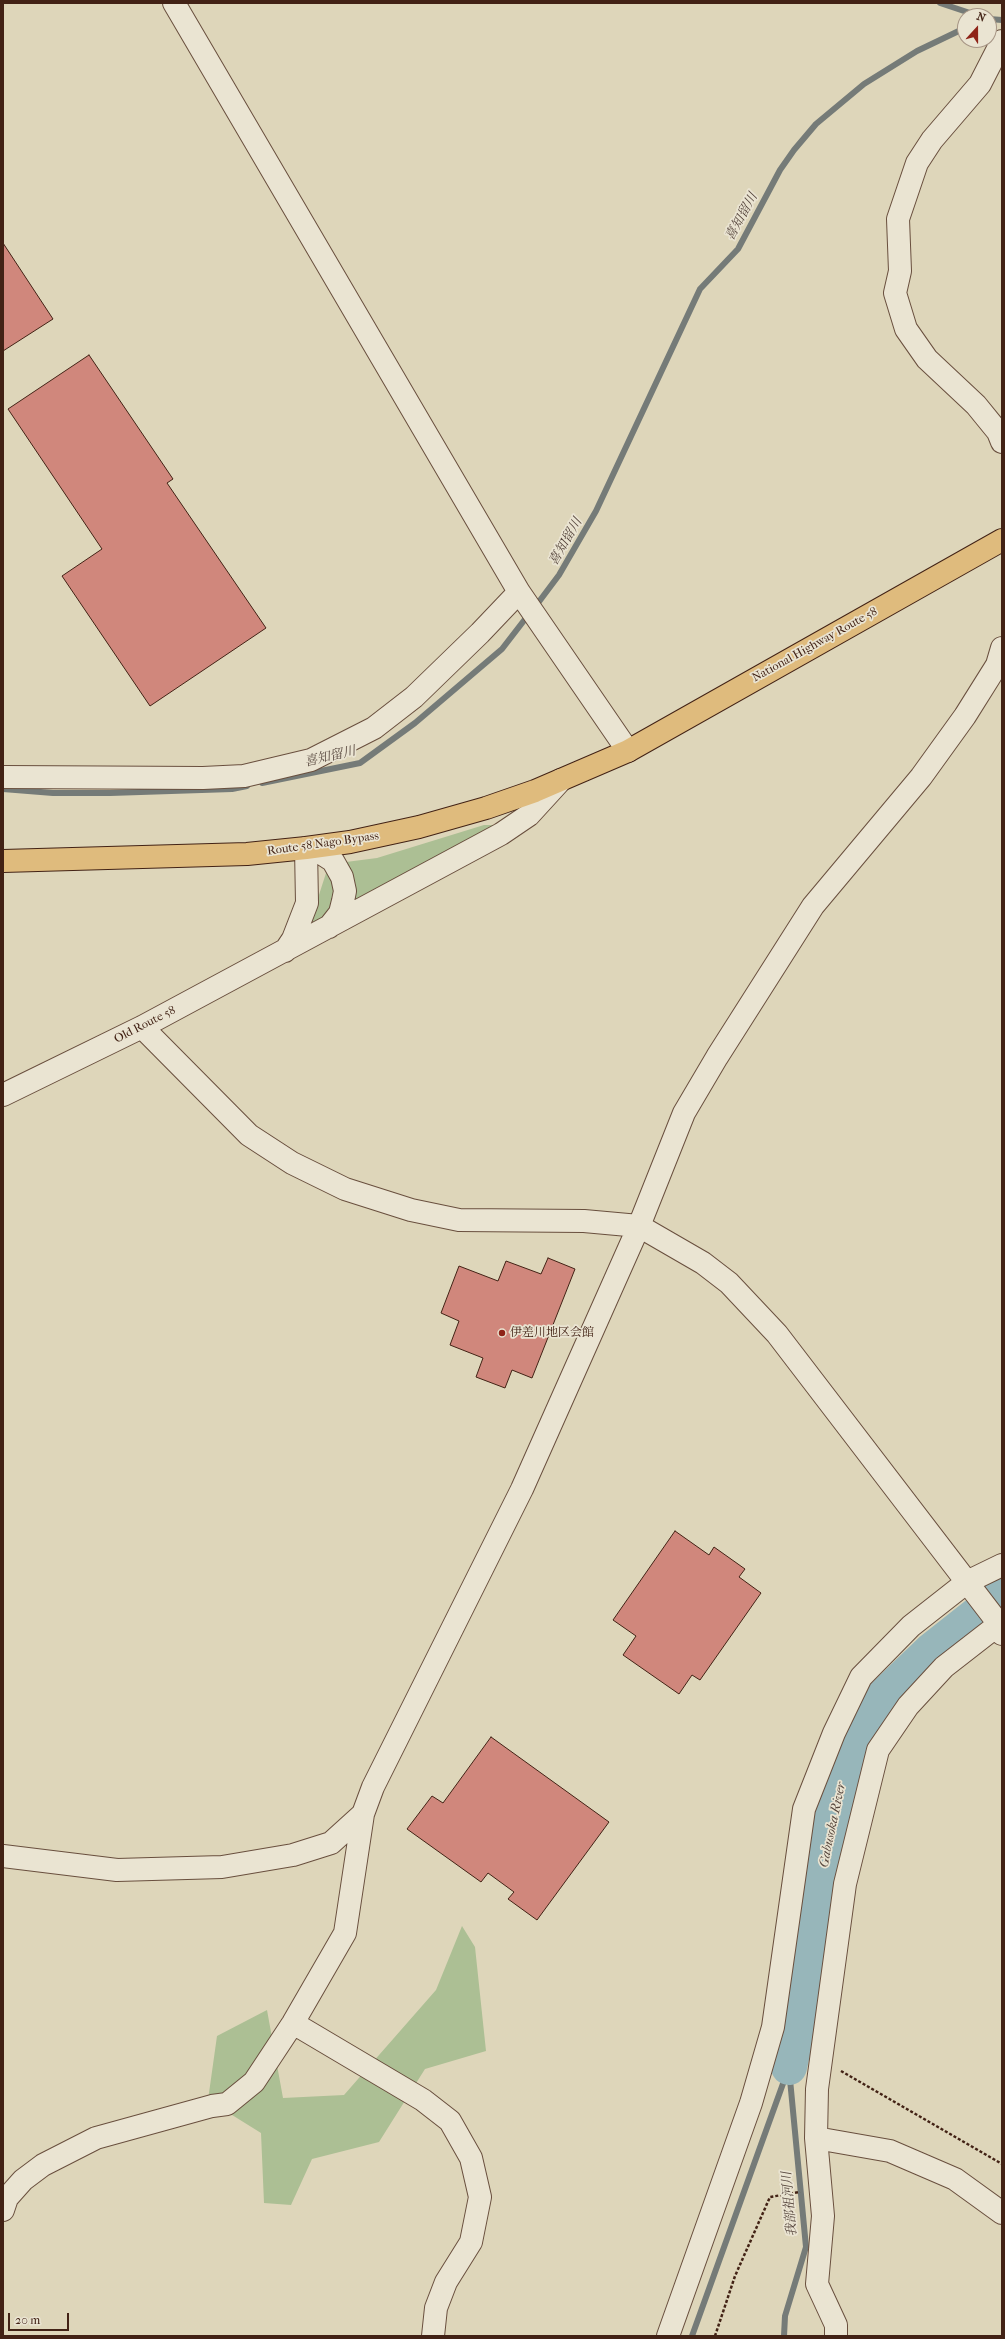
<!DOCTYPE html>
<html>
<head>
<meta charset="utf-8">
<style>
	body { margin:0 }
	#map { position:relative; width:1005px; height:2339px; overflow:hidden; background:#ded6ba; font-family:"IM FELL French Canon",serif }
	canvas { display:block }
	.frame { position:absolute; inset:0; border:4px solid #422215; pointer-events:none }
	.north { position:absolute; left:957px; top:8px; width:40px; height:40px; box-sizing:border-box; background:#eae4d2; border:1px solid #a79686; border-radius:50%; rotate:21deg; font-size:11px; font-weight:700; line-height:16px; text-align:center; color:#422215 }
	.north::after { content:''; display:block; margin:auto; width:14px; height:18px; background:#8f2418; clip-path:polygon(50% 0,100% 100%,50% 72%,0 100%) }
	.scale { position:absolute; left:8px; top:2313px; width:61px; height:18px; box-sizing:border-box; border:2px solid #422215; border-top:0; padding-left:5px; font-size:12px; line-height:14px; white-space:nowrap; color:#422215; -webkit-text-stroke:3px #eae4d2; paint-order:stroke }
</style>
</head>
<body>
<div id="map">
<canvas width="1005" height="2339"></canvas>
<div class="frame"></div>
<div class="north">N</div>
<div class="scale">20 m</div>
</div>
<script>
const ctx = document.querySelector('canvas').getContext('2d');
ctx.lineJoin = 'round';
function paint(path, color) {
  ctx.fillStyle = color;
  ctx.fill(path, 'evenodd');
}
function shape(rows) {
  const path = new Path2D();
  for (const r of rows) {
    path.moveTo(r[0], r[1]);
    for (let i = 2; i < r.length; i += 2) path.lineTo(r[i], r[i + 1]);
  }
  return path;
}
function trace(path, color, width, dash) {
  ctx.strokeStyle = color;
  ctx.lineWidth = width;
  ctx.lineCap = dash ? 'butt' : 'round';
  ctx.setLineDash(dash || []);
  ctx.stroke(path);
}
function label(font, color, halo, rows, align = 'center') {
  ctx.font = font + ' "IM FELL French Canon","Noto Serif JP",serif';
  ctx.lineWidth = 3.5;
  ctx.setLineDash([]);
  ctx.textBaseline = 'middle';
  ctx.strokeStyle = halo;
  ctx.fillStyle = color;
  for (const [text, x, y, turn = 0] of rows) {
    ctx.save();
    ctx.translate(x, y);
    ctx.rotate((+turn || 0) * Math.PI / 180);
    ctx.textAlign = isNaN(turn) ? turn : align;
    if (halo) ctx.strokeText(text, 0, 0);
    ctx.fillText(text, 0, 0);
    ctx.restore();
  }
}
const green = shape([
	[484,825,493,825,494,828,353,901,356,885,346,862,377,858],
	[327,870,333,882,333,894,329,910,323,920,307,932],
	[462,1926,475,1947,486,2051,425,2069,379,2142,312,2159,291,2205,264,2203,261,2133,208,2100,217,2036,267,2010,283,2098,344,2095,436,1990]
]);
const stream = shape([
	[940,3,979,16],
	[989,19,1002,20],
	[535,607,559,575,596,511,700,289,738,249,780,170,794,150,816,124,864,84,917,51,965,28],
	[262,783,360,763,415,723,502,649,529,614],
	[3,789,53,793,110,793,232,789,247,786],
	[692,2336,789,2067],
	[784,2336,785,2316,806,2247,789,2069]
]);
const river = shape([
	[789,2067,796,2035,798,2013,829,1831,840,1784,862,1735,883,1697,931,1651,1002,1595]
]);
const building = shape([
	[3,243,53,319,3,351,3,243],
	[89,355,173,479,167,483,266,628,150,706,62,576,102,549,8,409,89,355],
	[548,1258,575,1269,532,1378,512,1370,505,1388,476,1377,483,1358,450,1345,459,1321,441,1313,459,1266,498,1281,506,1261,541,1274,548,1258],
	[675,1531,709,1555,714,1547,745,1569,739,1577,761,1593,700,1680,692,1675,679,1694,623,1655,636,1636,613,1620,675,1531],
	[491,1737,609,1822,537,1920,508,1899,514,1892,488,1873,481,1882,407,1829,432,1796,443,1803,491,1737]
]);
const path = shape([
	[841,2071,1002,2164],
	[715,2336,735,2276,770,2197,800,2192]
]);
const minor = shape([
	[174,3,519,592,628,751],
	[1002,41,980,84,932,140,917,163,898,219,900,271,895,293,906,329,927,359,976,405,998,432,1002,442],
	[3,777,203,778,244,776,311,760,374,728,414,697,480,633,519,592],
	[285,951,293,939,307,903,306,848,319,852,333,861,342,877,345,891,343,901,340,913,329,927],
	[142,1027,249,1135,292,1163,345,1189,411,1210,459,1220,584,1221,639,1226,703,1263,729,1283,777,1334,999,1624,1002,1634],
	[3,1095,142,1027,501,834,529,815,561,780],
	[3,1856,117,1870,222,1867,293,1855,331,1843,363,1814],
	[293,2023,423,2100,450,2121,471,2158,480,2197,471,2242,446,2282,436,2308,433,2336],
	[816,2138,890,2151,955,2179,1002,2213],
	[3,2210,7,2198,23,2180,43,2165,96,2138,212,2106,227,2104,254,2082,293,2023,345,1933,363,1814,373,1787,522,1489,639,1226,684,1113,717,1057,813,906,921,777,965,716,997,665,1002,648],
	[668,2336,751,2103,773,2027,804,1809,834,1733,861,1677,911,1626,967,1582,1002,1565],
	[836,2336,836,2325,817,2284,823,2216,816,2138,817,2089,845,1884,878,1750,908,1706,944,1667,1002,1622]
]);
const highway = shape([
	[3,861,247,854,306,848,350,842,419,827,486,808,535,791,628,751,1002,540]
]);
const markers = [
	[502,1333,4,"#8f2418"]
];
const streetNames = [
	["National Highway Route 58",815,645,-29],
	["Route 58 Nago Bypass",323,844,-8],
	["Old Route 58",145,1025,-27]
];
const poiNames = [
	["伊差川地区会館",510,1333]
];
const waterNames = [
	["喜知留川",742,217,-61],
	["喜知留川",566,542,-60],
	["喜知留川",330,757,-13],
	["Gabusoka River",833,1825,-78],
	["我部祖河川",790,2204,-95]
];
paint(green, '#acbf94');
trace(stream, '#757b78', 6);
trace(river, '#97b6ba', 36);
paint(building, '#d0877c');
trace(building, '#422215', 1);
trace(minor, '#694f3e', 24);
trace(highway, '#422215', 24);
trace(path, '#422215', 2.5, [3, 2]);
trace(minor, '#eae4d2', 22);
trace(highway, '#dfbb7d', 22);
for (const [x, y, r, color] of markers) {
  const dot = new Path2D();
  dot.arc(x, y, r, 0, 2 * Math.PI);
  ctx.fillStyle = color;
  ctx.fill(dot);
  trace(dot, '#eae4d2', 1.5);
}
label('12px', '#422215', '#eae4d2', streetNames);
label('12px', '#422215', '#eae4d2', poiNames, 'left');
label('italic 13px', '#57473e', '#eae4d2', waterNames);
</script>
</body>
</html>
